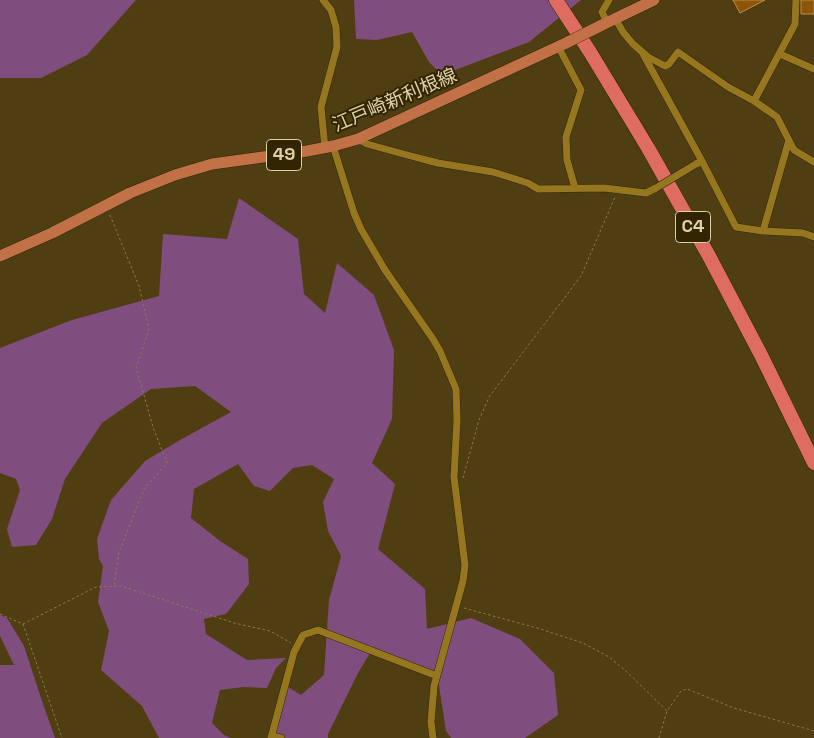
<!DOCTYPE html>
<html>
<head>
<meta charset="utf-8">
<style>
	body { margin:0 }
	canvas { display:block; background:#4f3e11 }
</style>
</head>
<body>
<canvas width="814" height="738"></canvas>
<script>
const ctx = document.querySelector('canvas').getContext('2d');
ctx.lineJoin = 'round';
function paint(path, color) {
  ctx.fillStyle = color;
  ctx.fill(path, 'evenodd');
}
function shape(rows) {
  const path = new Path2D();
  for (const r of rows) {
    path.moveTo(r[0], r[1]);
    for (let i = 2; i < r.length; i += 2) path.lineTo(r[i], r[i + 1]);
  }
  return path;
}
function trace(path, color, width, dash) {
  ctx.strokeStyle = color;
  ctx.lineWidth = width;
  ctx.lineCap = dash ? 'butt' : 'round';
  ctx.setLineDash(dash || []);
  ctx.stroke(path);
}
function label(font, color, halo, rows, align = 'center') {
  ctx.font = font + ' "Space Grotesk","Noto Sans JP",sans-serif';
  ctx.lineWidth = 4;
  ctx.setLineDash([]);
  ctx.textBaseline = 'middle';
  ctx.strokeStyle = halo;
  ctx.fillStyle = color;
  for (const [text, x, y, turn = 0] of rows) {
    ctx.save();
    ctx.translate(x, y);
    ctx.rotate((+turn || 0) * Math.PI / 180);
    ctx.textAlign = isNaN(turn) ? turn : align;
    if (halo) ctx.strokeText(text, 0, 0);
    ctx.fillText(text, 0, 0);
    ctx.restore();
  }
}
const green = shape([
	[0,0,136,0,87,55,41,78,0,78],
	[354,0,581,0,529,42,442,75,429,62,412,32,377,40,356,39],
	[239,198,298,239,304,294,325,313,337,263,374,295,394,350,392,419,372,463,395,484,378,549,425,589,427,629,471,618,520,639,554,673,558,715,525,738,451,738,446,731,438,679,370,653,358,673,328,734,328,738,270,738,288,687,301,695,324,675,329,600,341,556,328,531,323,502,334,479,312,465,293,468,270,491,254,486,238,464,194,489,191,518,220,541,248,559,249,584,226,614,204,619,206,634,247,660,286,658,276,668,267,688,243,687,220,690,212,723,224,735,231,738,159,738,142,706,101,670,109,631,98,602,103,566,99,559,97,539,111,500,145,461,180,440,231,412,195,386,151,389,102,423,65,479,52,519,36,545,12,547,7,529,20,490,16,479,0,473,0,348,72,320,159,296,163,234,227,239],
	[0,615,7,618,24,646,42,701,55,738,0,738,0,665,14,665,0,636]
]);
const building = shape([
	[733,0,765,0,740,13,733,0],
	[801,0,814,0,814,14,801,14,801,0]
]);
const path = shape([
	[110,215,139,286,149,329,136,367,153,427,167,463,144,489,119,552,114,586],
	[463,478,479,420,489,397,581,276,615,197],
	[464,608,537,628,583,643,609,657,626,671,667,711],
	[0,614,23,624,62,738],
	[23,624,96,587,121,586,234,623,270,631,291,643],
	[659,738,667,711,681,691,687,689,734,708,814,731]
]);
const minor = shape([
	[323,0,331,10,336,27,337,47,321,107,325,148],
	[615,18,623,32,633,44,648,57,665,66,669,64,678,52,728,87,754,101,770,112,777,117,794,150,814,162],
	[607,22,602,12,609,0],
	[558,46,581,90,566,137,567,160,575,188],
	[643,54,702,161],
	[780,54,814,69],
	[754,101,795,24,796,0],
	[358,139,367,144,407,155,438,163,493,172,528,183,538,189,604,188,646,193,656,188],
	[333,146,354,213,361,229,385,270,433,339,440,351,456,389,457,420,454,477,465,565,463,581,434,686,431,722,433,738],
	[696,164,702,161,736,227,763,231,803,233,814,237],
	[763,231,789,140],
	[272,736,281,738],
	[271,738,294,652,303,635,318,630,437,676]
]);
const primary = shape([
	[604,24,654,0],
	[0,256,52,233,130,193,175,175,212,164,307,151,333,146,358,139,566,43]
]);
const motorway = shape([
	[556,0,590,52,648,148,709,256,761,355,814,463]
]);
const minorBridge = shape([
	[656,188,696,164]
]);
const primaryBridge = shape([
	[566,43,604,24]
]);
const shields = [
	[284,155,35],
	[693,227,35]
];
const shieldNames = [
	["49",284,155],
	["C4",693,227]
];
const streetNames = [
	["江戸崎新利根線",395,101,-23]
];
paint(green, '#7f4d7e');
paint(building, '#8b5608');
trace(building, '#c38947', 1);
trace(minor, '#30260c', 8);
trace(primary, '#30260c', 12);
trace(motorway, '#30260c', 15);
trace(path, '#8c7b51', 1, [2.5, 2.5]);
trace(minor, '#96771f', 7);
trace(primary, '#c27046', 11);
trace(motorway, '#df6c60', 14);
trace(minorBridge, '#30260c', 8, []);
trace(primaryBridge, '#30260c', 12, []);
trace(minorBridge, '#96771f', 7);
trace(primaryBridge, '#c27046', 11);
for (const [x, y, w] of shields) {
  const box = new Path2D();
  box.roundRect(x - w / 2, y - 15.5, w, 31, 4);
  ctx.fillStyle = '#322502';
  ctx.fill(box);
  trace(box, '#e0d0a9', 1);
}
label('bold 18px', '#e0d0a9', null, shieldNames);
label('19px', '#e0d0a9', '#322502', streetNames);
</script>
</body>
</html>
